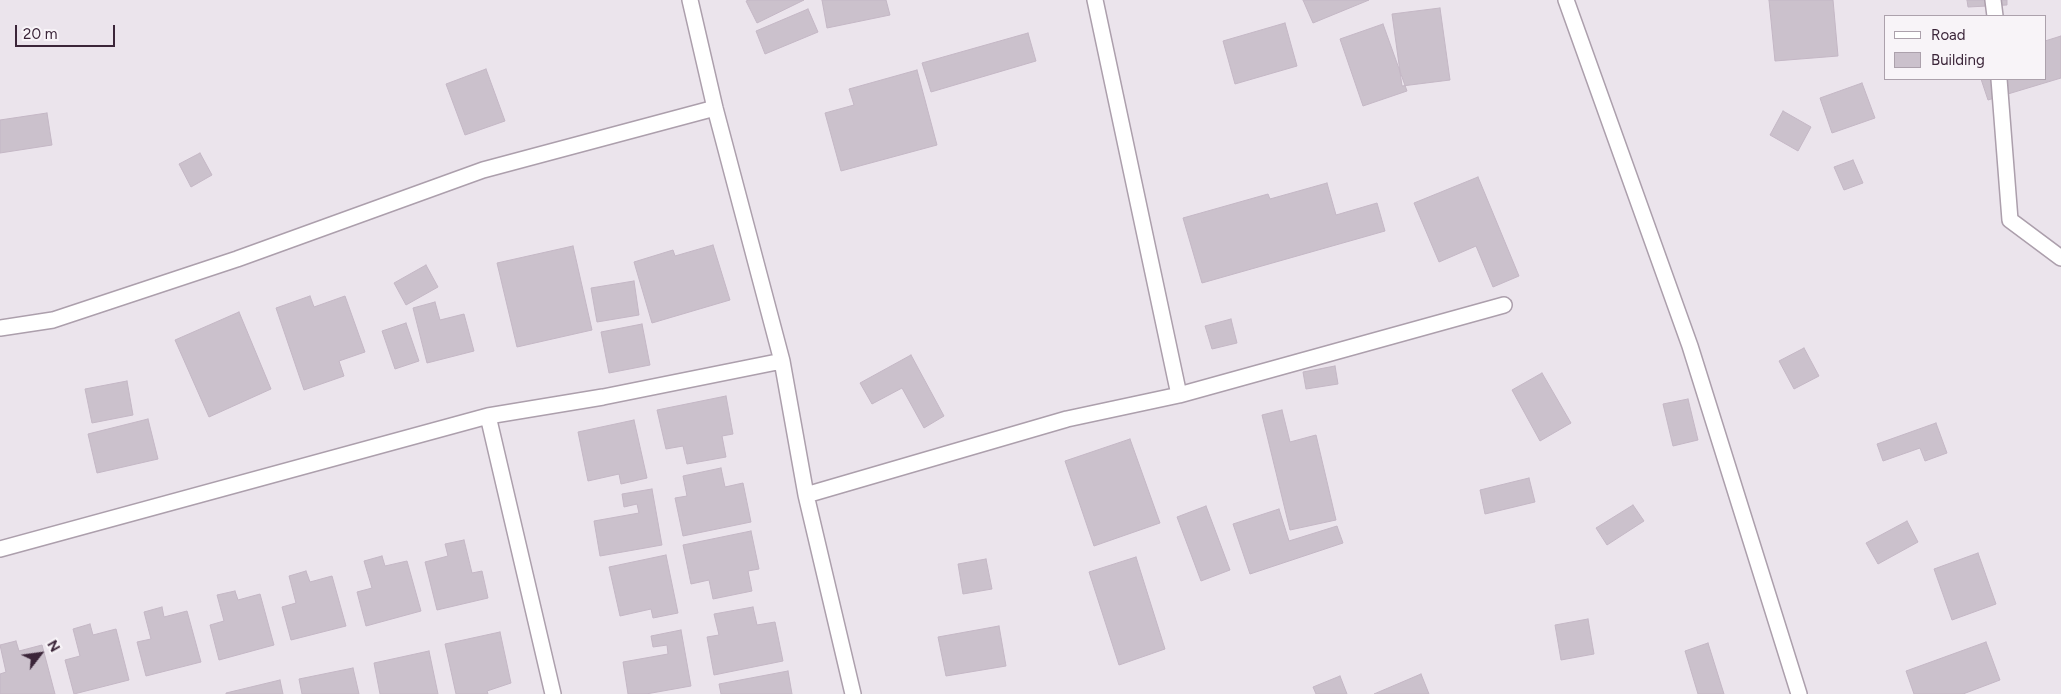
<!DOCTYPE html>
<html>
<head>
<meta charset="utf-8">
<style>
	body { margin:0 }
	#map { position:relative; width:2061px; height:694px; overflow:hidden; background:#ebe4ec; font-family:Figtree,sans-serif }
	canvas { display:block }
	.legend { position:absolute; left:1884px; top:15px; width:162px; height:65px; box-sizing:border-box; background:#f8f4f8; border:1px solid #aca1ac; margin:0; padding:6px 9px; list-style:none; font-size:15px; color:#3b2539 }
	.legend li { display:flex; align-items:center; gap:10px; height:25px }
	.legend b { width:25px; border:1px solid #aca1ac }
	.north { position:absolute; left:15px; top:629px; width:50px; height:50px; -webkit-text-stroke:4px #f8f4f8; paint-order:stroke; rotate:60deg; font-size:14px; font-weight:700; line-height:20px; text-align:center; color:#3b2539 }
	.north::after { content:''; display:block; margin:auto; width:18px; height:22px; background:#3b2539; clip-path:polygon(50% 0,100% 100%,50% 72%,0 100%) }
	.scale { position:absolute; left:15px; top:25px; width:100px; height:22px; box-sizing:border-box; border:2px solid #3b2539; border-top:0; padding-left:6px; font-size:15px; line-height:18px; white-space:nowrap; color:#3b2539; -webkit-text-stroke:4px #f8f4f8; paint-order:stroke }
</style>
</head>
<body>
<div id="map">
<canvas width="2061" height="694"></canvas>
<ul class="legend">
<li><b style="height:6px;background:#fff"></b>Road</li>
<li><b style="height:14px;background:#cbc1cc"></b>Building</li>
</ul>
<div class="north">N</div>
<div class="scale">20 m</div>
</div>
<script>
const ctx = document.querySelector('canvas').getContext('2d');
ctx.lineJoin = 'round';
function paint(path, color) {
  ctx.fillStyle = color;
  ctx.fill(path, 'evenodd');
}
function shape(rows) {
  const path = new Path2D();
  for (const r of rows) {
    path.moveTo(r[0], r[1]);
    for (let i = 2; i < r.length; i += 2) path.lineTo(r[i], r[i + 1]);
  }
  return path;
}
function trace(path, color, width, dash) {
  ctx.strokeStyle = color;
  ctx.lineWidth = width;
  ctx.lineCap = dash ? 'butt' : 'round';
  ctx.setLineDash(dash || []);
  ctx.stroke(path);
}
const building = shape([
	[749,0,804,0,757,23,746,1,749,0],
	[822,0,886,0,890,15,827,28,822,0],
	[1303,0,1369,0,1313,23,1303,0],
	[1769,0,1833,0,1838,56,1775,61,1769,0],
	[1967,0,2007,0,2007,5,1968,7,1967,0],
	[1440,8,1450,80,1402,86,1392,14,1440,8],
	[808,9,818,32,765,54,756,31,808,9],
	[1285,23,1297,66,1235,84,1223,41,1285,23],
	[1383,24,1407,91,1363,106,1340,39,1383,24],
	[1028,33,1036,61,931,92,922,63,1028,33],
	[2061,36,2061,78,1988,100,1981,79,2045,79,2045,41,2061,36],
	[486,69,505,121,465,135,446,84,486,69],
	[917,70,937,145,841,171,825,113,854,105,849,89,917,70],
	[1862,83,1875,118,1832,133,1820,98,1862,83],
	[1783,111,1811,127,1798,151,1770,135,1783,111],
	[47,113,52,145,0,153,0,120,47,113],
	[200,153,212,175,191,187,179,164,200,153],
	[1853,160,1863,183,1844,190,1834,167,1853,160],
	[1478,177,1519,276,1493,287,1476,246,1439,262,1414,203,1478,177],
	[1327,183,1336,215,1377,203,1385,231,1202,283,1183,218,1268,194,1270,199,1327,183],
	[713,245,730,300,652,323,634,262,673,250,675,256,713,245],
	[573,246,592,330,517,347,497,263,573,246],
	[426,265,438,287,406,305,394,283,426,265],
	[634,281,639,315,597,322,591,288,634,281],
	[310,296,314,307,345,296,365,352,339,361,344,376,304,390,276,308,310,296],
	[435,302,440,320,464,314,474,351,427,363,413,308,435,302],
	[239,312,271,389,209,417,175,340,239,312],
	[1231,319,1237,343,1212,349,1205,326,1231,319],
	[406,323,419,361,395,369,382,331,406,323],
	[642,324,650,365,609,373,601,332,642,324],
	[1804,348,1819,376,1794,389,1779,361,1804,348],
	[911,355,944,416,924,428,902,388,872,404,860,383,911,355],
	[1335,366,1338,384,1306,389,1303,372,1335,366],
	[1542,373,1571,423,1540,441,1512,390,1542,373],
	[127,381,133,415,92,423,85,389,127,381],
	[726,396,733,434,722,436,726,457,687,464,683,446,666,449,657,410,726,396],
	[1688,399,1698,440,1673,446,1663,404,1688,399],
	[1282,410,1290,442,1316,435,1336,520,1290,530,1262,415,1282,410],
	[148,419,158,459,97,473,88,434,148,419],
	[634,420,647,478,621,484,619,474,588,481,578,432,634,420],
	[1936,423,1947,453,1925,461,1920,448,1883,461,1877,444,1936,423],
	[1130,439,1160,523,1094,546,1065,461,1130,439],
	[721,468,725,487,743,483,751,522,683,536,675,498,687,496,683,476,721,468],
	[1529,478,1535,502,1485,514,1480,490,1529,478],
	[652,489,662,545,600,556,594,521,639,513,637,504,624,507,622,494,652,489],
	[1633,505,1644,521,1607,545,1596,528,1633,505],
	[1206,506,1230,570,1201,581,1177,517,1206,506],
	[1279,509,1289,541,1337,526,1343,543,1250,574,1233,524,1279,509],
	[1907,521,1918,542,1878,564,1866,543,1907,521],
	[751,531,759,569,748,571,752,591,713,599,709,580,691,584,683,545,751,531],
	[464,540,472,573,482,571,488,598,437,610,425,562,448,556,445,544,464,540],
	[1978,553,1996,604,1952,620,1934,569,1978,553],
	[666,555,678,613,653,618,651,609,620,616,609,567,666,555],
	[382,556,385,566,407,561,421,611,366,626,357,592,372,588,364,561,382,556],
	[1136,557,1165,649,1119,665,1089,572,1136,557],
	[986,559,992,589,963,594,958,564,986,559],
	[306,571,310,582,332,576,346,626,291,640,282,607,296,603,289,576,306,571],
	[235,591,238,600,260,594,274,645,219,660,210,625,224,621,217,595,235,591],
	[162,607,164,617,187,611,201,662,146,676,137,642,151,639,144,612,162,607],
	[753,607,757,625,775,622,783,661,714,675,707,637,719,635,714,614,753,607],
	[1588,619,1594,654,1561,660,1555,625,1588,619],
	[90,624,93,635,116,629,129,680,74,694,65,660,80,656,73,629,90,624],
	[999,626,1006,666,946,676,938,637,999,626],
	[681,630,691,686,646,694,628,694,623,662,668,654,667,645,653,647,651,636,681,630],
	[500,632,511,683,487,691,488,694,456,694,445,644,500,632],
	[16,641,19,651,42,645,55,694,0,694,0,674,6,672,0,645,16,641],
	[1986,642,2000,680,1963,694,1914,694,1906,671,1986,642],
	[1708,643,1724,694,1698,694,1685,651,1708,643],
	[429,651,438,694,380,694,374,663,429,651],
	[353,668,359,694,302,694,299,679,353,668],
	[788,671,792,694,721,694,719,684,788,671],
	[1421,674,1429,694,1374,694,1421,674],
	[1340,676,1347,694,1316,694,1313,687,1340,676],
	[280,680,283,694,226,694,226,693,280,680]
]);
const street = shape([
	[690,0,715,108,782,361,806,495,853,694],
	[1095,0,1179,395],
	[1566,0,1690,346,1799,694],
	[1993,0,1995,16],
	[1999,79,2010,220,2061,258],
	[0,328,53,320,237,259,483,170,715,108],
	[488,416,553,694],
	[806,495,1067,419,1179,395,1504,305],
	[0,549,488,416,603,397,782,361]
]);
paint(building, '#cbc1cc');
trace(building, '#c4b7c5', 1);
trace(street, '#ac9fac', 18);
trace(street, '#fff', 15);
</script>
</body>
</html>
